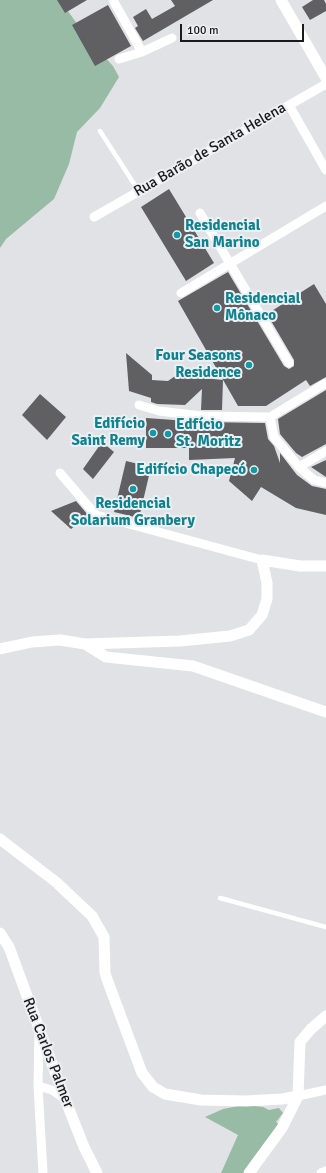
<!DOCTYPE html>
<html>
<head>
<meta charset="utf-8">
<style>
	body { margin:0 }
	#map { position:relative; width:326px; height:1173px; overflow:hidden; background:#e1e2e6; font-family:Signika,sans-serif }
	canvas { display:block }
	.scale { position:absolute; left:180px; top:24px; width:124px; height:18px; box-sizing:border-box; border:2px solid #1b1b1d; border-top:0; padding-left:5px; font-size:12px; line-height:14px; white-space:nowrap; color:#1b1b1d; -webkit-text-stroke:3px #eeeff3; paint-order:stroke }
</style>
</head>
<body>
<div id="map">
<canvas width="326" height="1173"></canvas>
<div class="scale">100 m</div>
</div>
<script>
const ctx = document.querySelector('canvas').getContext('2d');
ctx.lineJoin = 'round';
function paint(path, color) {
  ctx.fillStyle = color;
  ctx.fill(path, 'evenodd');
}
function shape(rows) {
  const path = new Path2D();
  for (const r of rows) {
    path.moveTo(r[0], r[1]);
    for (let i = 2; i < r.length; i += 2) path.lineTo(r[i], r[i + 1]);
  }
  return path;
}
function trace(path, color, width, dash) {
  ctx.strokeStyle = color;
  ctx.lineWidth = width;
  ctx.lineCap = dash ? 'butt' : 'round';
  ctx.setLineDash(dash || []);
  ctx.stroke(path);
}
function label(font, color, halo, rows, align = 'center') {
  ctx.font = font + ' Signika,sans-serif';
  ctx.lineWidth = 4;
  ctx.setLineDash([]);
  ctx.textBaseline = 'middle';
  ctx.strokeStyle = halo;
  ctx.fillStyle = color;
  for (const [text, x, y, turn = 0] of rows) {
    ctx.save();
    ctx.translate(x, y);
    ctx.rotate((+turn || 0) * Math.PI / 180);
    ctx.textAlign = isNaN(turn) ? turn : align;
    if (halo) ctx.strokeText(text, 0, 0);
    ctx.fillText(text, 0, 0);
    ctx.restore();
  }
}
const green = shape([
	[0,0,60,0,88,39,113,66,119,77,100,108,77,132,69,164,54,199,6,239,0,248],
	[244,1105,263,1107,269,1110,279,1108,283,1113,276,1122,280,1125,244,1173,221,1173,238,1135,205,1117,223,1109]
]);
const building = shape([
	[57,0,87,0,65,13],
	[171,0,213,0,143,41,135,28,138,26,133,17,146,9,152,19,175,6],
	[313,0,324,0,326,4,326,11,310,20,302,7],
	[108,5,131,46,95,66,72,25],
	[169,189,214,263,186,281,141,207],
	[228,272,284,366,289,369,294,366,294,360,267,314,314,284,326,304,326,377,310,386,306,380,266,406,238,406,178,301],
	[126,353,152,375,152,380,168,381,188,367,194,377,223,380,222,410,201,410,202,389,185,405,157,404,151,402,151,398,129,391],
	[326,390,326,444,302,457,296,453,280,434,278,419],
	[40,394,66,417,47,440,22,415],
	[146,418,202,422,265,423,268,439,274,446,280,463,280,453,297,475,312,486,326,489,326,515,296,508,261,487,252,501,229,481,235,458,189,460,189,448,146,448],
	[102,442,114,452,93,479,83,469],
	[326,460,326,477,311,467],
	[126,461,151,467,139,518,114,512],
	[76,501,88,515,71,529,51,511]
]);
const service = shape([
	[100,131,138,190],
	[220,898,326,927]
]);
const minor = shape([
	[113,0,142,52],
	[119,59,142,52,172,38],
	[289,105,326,170],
	[200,213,289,363],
	[94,217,326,84],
	[181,293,326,206],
	[139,405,159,411,202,416,270,417,326,383],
	[270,417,274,437,299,467,314,480,326,483],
	[299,467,326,451],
	[60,473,96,515,262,560],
	[39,1033,38,1086,43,1173],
	[38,1086,52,1090,65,1099],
	[298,1096,326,1090],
	[321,1173,326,1171]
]);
const tertiary = shape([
	[281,0,326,78],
	[85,644,106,657,193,666,326,712],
	[0,649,32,642,60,640,85,644,180,641,230,636,249,630,262,615,267,599,267,583,262,560,300,566,326,566],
	[0,839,56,882,92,916,104,937,105,973,108,982,142,1073,153,1087,165,1094,201,1100,246,1101,282,1099,298,1096],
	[0,933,9,947,65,1099,84,1147,97,1173],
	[249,1173,282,1128,298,1096,300,1042,311,1029,326,1016]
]);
const markers = [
	[177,235,4,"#0f9aa8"],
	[217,308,4,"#0f9aa8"],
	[249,365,4,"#0f9aa8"],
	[153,433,4,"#0f9aa8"],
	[168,434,4,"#0f9aa8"],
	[254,470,4,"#0f9aa8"],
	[133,489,4,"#0f9aa8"]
];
const streetNames = [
	["Rua Barão de Santa Helena",210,150,-30],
	["Rua Carlos Palmer",48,1053,69]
];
const cultureNames = [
	["Residencial",185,226],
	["San Marino",185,243],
	["Residencial",225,299],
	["Mônaco",225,316],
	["Four Seasons",241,356,"right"],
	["Residence",241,373,"right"],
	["Edifício",145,424,"right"],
	["Saint Remy",145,441,"right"],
	["Edfício",176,425],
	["St. Moritz",176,442],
	["Edifício Chapecó",246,470,"right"],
	["Residencial",133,504,"center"],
	["Solarium Granbery",133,521,"center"]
];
paint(green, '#97bba5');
paint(building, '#605f62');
trace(service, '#fff', 4.5);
trace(minor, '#fff', 9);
trace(tertiary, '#fff', 11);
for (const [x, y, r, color] of markers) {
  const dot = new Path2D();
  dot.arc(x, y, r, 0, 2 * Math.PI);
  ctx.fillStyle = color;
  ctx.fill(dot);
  trace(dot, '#eeeff3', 1.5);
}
label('15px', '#1b1b1d', '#eeeff3', streetNames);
label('bold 15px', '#0d838f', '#eeeff3', cultureNames, 'left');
</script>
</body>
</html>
